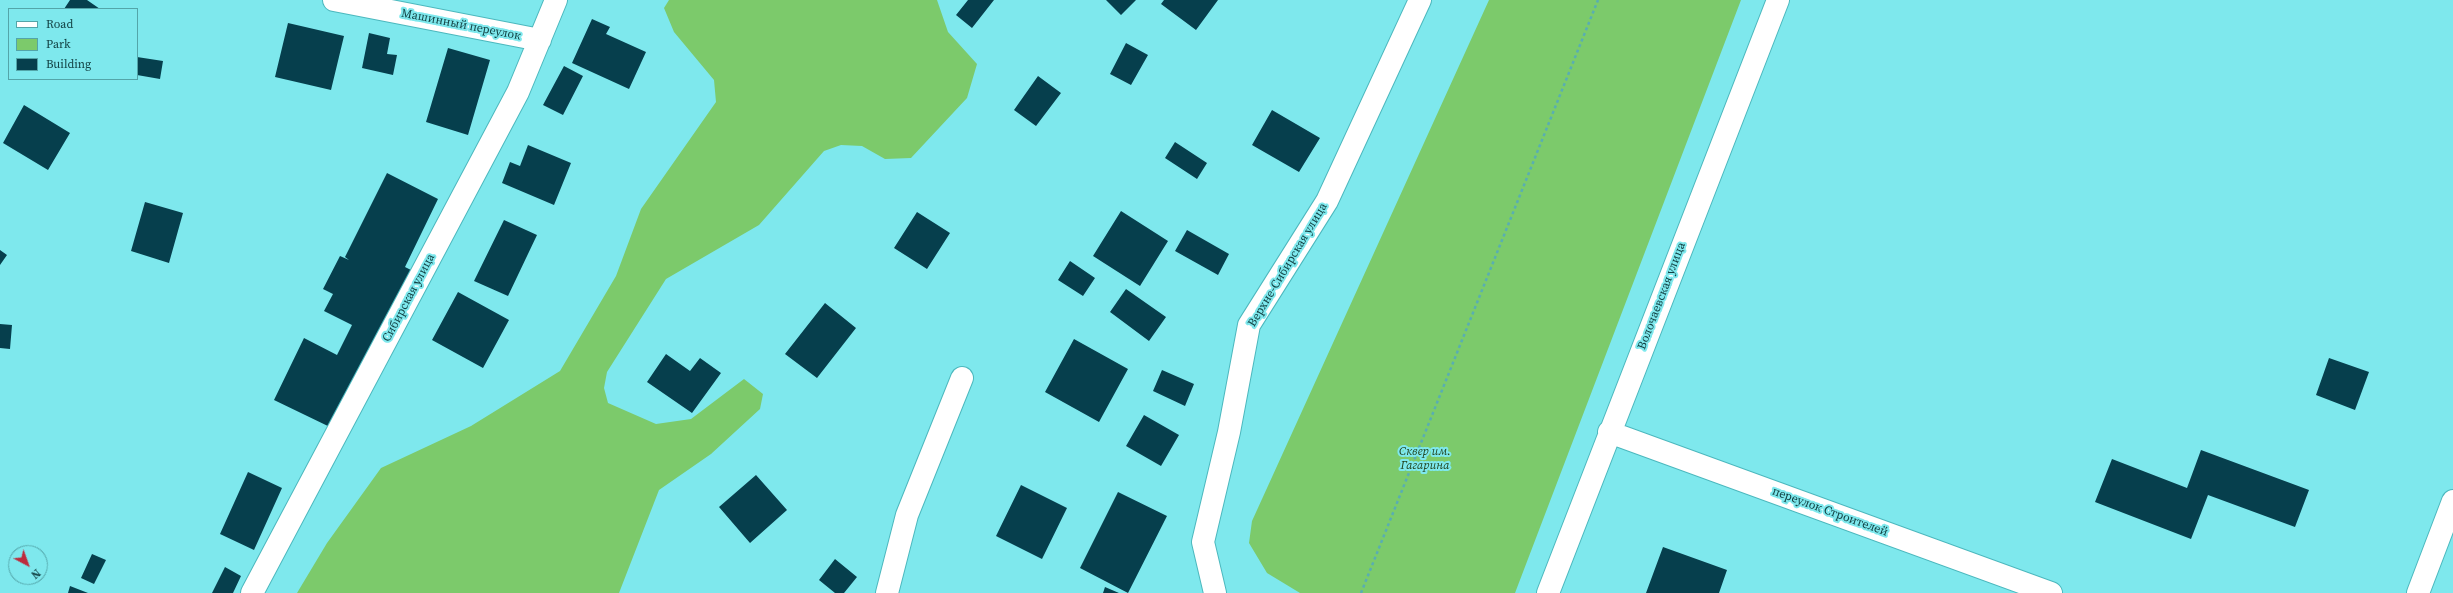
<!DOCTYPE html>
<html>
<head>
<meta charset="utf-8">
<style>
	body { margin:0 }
	#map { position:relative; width:2453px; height:593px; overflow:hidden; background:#7ee8ed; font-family:"Source Serif 4",serif }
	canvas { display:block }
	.legend { position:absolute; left:8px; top:8px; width:130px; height:72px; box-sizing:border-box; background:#7ee8ed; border:1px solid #53a5a9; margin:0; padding:5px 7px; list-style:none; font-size:12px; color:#124143 }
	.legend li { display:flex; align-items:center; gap:8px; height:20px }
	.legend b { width:20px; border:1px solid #53a5a9 }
	.north { position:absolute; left:8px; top:545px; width:40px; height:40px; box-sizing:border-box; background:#7ee8ed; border:1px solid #53a5a9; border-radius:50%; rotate:139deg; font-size:11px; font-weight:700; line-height:16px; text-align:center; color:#124143 }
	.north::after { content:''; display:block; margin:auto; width:14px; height:18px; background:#bd2c3d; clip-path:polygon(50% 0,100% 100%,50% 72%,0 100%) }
</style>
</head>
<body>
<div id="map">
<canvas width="2453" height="593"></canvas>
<ul class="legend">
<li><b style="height:5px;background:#fff"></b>Road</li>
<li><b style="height:11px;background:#7cca6b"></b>Park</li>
<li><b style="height:11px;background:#063f4d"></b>Building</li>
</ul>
<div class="north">N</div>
</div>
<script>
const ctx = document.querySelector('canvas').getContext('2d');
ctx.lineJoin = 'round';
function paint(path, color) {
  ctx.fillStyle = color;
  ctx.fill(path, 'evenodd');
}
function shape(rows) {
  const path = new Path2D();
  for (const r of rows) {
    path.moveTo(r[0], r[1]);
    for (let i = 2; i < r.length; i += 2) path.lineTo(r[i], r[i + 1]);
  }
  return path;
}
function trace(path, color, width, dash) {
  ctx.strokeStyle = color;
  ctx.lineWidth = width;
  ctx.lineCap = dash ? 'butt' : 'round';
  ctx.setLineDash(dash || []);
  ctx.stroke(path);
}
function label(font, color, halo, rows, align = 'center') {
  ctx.font = font + ' "Source Serif 4",serif';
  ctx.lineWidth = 4;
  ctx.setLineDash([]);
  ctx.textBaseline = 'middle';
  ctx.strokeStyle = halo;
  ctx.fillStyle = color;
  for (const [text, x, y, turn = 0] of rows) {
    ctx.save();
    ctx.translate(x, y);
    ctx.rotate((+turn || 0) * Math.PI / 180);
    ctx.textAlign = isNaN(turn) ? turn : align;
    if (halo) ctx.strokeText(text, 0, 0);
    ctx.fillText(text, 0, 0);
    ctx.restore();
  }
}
const green = shape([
	[669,0,937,0,948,32,977,64,967,98,911,158,885,159,862,146,841,145,824,151,759,225,666,279,607,372,604,388,608,403,656,424,691,419,744,379,763,394,760,409,711,454,659,490,619,593,297,593,327,543,381,468,471,426,560,371,616,276,641,209,716,102,714,80,674,32,664,8],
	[1489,0,1741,0,1515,593,1300,593,1267,573,1249,543,1252,521]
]);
const building = shape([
	[70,0,87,0,100,9,64,9],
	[968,0,994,0,972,28,956,15],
	[1106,0,1136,0,1121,15],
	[1164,0,1218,0,1196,30,1161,4],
	[592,19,610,27,606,34,646,52,629,89,572,63],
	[288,23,344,36,331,90,275,77],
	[369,33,390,38,387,54,397,55,393,75,362,68],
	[1126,43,1148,55,1131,85,1110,74],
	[448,48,490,60,468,135,426,122],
	[137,57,163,61,160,79,137,75],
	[564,66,583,76,563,115,543,105],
	[1038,76,1061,93,1036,126,1014,110],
	[24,105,70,133,48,170,3,143],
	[1272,110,1320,138,1299,172,1252,145],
	[1175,142,1207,163,1197,179,1165,158],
	[528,145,571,163,554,205,502,183,510,162,520,166],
	[387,173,438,199,405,267,411,270,332,428,274,400,304,338,337,355,352,325,324,311,333,294,323,289,340,256,349,260,345,257],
	[145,202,183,213,169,263,131,251],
	[1121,211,1168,241,1140,286,1093,256],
	[917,212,950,233,927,269,894,248],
	[504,220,537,235,508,296,474,281],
	[1187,230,1229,254,1218,275,1175,251],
	[0,250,7,255,0,265],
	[1070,261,1095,278,1083,296,1058,280],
	[1126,289,1166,317,1149,341,1110,312],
	[458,292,509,320,483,368,432,340],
	[825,303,856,328,817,378,785,354],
	[0,324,12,325,10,349,0,348],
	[1074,339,1128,369,1099,422,1045,392],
	[666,354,690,371,700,358,721,373,692,413,647,382],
	[2329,358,2369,372,2355,410,2316,395],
	[1162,370,1194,384,1185,406,1153,391],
	[1144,415,1179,435,1161,466,1126,446],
	[2201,450,2309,490,2295,527,2208,495,2191,539,2095,502,2112,459,2187,488],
	[248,472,282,488,254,550,220,534],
	[756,475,787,510,750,543,719,507],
	[1021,485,1067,508,1042,559,996,536],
	[1118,492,1167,516,1128,593,1080,568],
	[1663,547,1727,570,1719,593,1646,593],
	[92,554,106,560,94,584,81,578],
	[835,559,857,577,844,593,835,593,819,580],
	[225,567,241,576,233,593,212,593],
	[70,586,88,593,68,593],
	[1105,587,1119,593,1103,593]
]);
const path = shape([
	[1361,593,1598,0]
]);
const minor = shape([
	[334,0,540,40],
	[1609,432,2051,593],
	[252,593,518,92,556,0],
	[887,593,907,515,962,378],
	[1215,593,1203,542,1229,432,1249,325,1327,201,1420,0],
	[1548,593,1778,0]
]);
const major = shape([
	[2418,593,2453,501]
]);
const streetNames = [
	["Машинный переулок",461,25,11],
	["Верхне-Сибирская улица",1288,265,-59],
	["Волочаевская улица",1662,296,-69],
	["Сибирская улица",409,298,-62],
	["переулок Строителей",1830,512,20]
];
const parkNames = [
	["Сквер им.",1425,452],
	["Гагарина",1425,466]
];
paint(green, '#7cca6b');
paint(building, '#063f4d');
trace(minor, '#4cb8be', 24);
trace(major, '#4cb8be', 24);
trace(path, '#59aeb2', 2.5, [3, 3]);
trace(minor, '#fff', 22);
trace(major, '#fff', 22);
label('12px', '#124143', '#7ee8ed', streetNames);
label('italic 12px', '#1f3f18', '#7ee8ed', parkNames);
</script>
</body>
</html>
